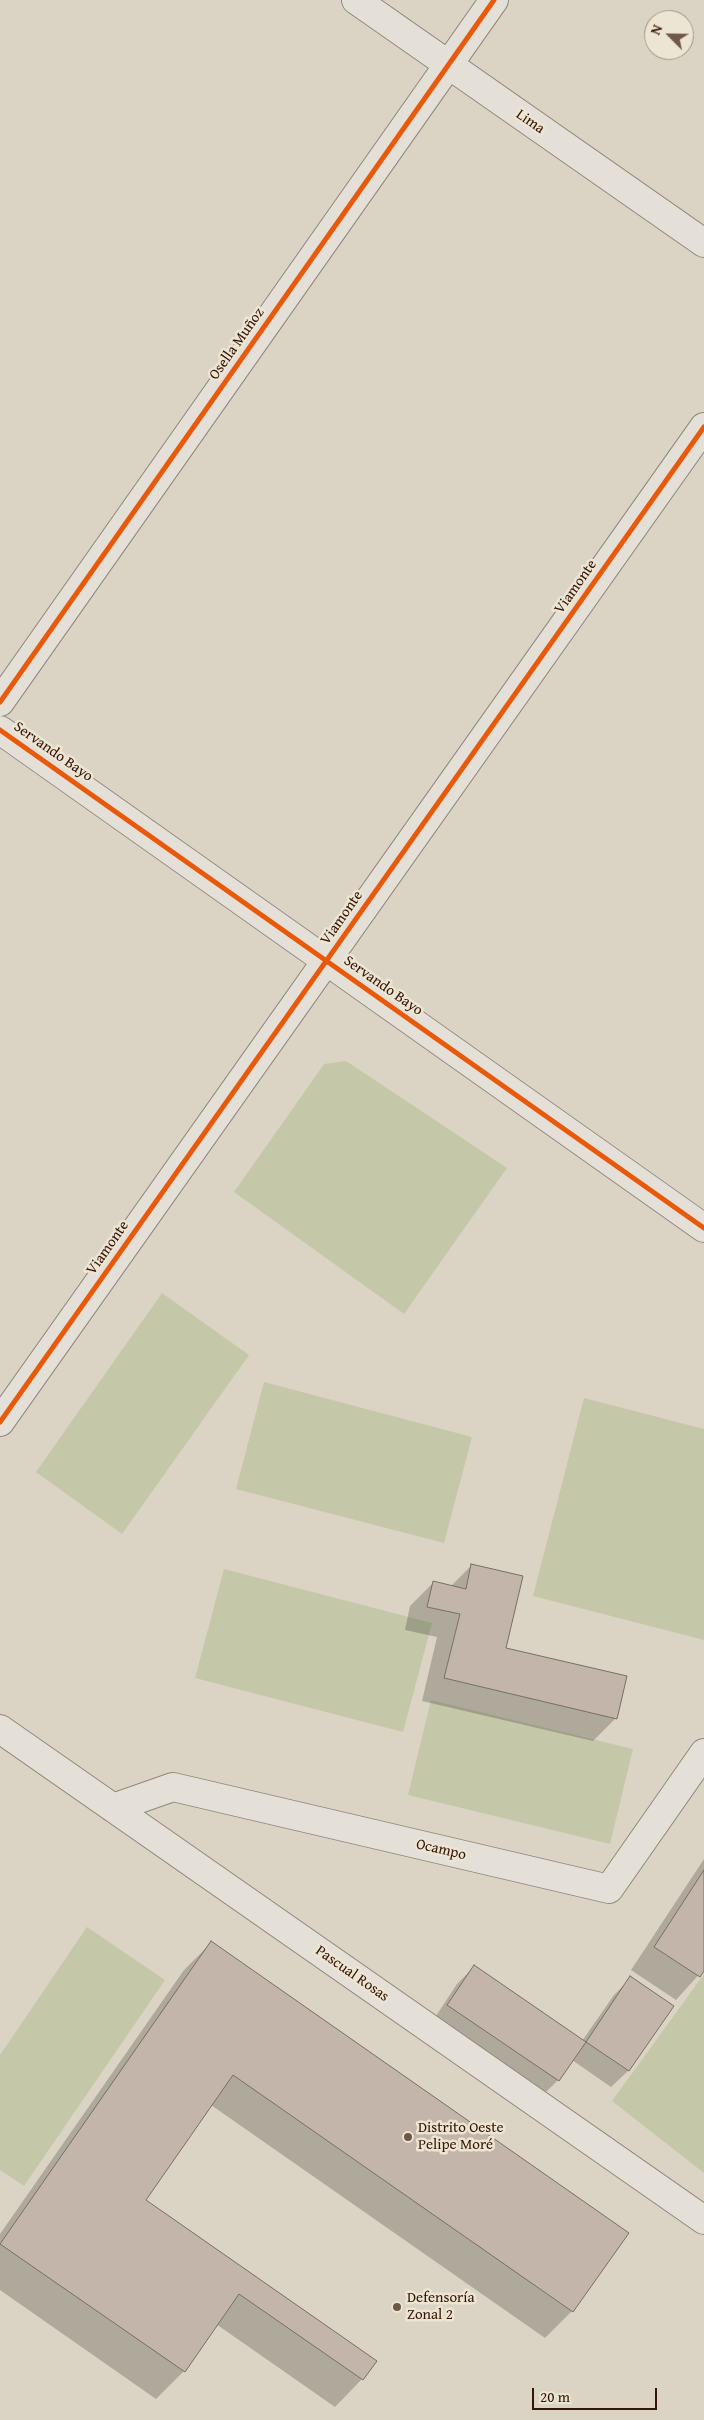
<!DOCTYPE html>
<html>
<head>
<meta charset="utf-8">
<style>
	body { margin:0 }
	#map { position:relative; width:704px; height:2420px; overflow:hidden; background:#dbd4c4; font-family:"Gentium Book Plus",serif }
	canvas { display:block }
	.north { position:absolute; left:644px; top:10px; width:50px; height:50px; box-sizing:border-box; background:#ede5d3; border:1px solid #a39281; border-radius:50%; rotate:293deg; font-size:14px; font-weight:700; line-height:20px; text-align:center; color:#351506 }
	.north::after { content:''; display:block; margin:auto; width:18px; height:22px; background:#6f5848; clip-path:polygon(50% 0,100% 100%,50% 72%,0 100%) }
	.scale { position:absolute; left:532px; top:2388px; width:125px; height:22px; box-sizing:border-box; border:2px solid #351506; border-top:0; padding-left:6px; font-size:15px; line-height:18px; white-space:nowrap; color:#351506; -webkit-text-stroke:4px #ede5d3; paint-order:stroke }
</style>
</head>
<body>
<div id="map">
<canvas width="704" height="2420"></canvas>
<div class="north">N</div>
<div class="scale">20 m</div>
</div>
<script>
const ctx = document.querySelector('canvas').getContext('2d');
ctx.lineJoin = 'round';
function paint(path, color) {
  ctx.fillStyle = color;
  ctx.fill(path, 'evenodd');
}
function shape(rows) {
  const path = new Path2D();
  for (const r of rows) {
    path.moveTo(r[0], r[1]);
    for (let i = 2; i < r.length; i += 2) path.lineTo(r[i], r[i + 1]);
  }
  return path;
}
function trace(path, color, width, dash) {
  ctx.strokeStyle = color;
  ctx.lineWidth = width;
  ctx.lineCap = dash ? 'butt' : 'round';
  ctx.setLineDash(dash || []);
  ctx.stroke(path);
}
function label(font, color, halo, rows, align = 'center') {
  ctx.font = font + ' "Gentium Book Plus",serif';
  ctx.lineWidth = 5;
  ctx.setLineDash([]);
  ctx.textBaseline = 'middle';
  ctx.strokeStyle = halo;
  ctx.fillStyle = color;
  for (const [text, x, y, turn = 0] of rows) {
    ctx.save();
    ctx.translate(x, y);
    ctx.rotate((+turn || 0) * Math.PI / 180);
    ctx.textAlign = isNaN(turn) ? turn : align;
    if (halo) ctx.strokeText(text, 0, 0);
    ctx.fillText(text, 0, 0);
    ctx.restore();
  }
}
const green = shape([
	[346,1061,507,1168,404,1314,234,1192,324,1064],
	[162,1293,249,1355,122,1534,36,1472],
	[264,1382,472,1437,444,1543,236,1489],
	[584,1398,704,1429,704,1640,533,1596],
	[224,1569,432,1623,403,1732,195,1678],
	[431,1700,633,1749,610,1844,408,1795],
	[87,1927,165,1980,24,2186,0,2170,0,2055],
	[704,1974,704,2173,612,2101]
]);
const shadow = shape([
	[471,1566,505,1649,616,1718,593,1741,422,1701,437,1637,405,1630,410,1606,433,1583,450,1587],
	[704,1859,704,1969,676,2000,631,1970],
	[211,1943,572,2311,545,2338,211,2105,144,2200,362,2379,335,2407,216,2324,184,2371,156,2399,0,2290,0,2234,184,1970],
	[474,1967,582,2041,614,1995,631,1978,672,2006,628,2071,611,2087,572,2060,558,2080,541,2097,432,2022,457,1984]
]);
const building = shape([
	[471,1564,523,1576,506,1648,627,1676,617,1719,444,1678,460,1614,427,1607,433,1581,466,1589,471,1564],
	[704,1870,704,1971,700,1977,654,1947,704,1870],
	[211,1941,629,2233,573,2312,233,2075,146,2200,377,2361,363,2380,239,2294,185,2372,0,2244,211,1941],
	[474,1965,586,2042,559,2081,447,2005,474,1965],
	[630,1976,674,2006,629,2071,586,2042,630,1976]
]);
const minor = shape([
	[356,0,704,243],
	[0,702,494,0],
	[0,730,704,1228],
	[0,1422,704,427],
	[0,1729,704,2220],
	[113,1808,173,1787,609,1889,704,1753]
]);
const cycleway = shape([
	[0,702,494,0],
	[0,730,704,1228],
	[0,1422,704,427]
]);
const markers = [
	[408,2137,5,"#6f5848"],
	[397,2307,5,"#6f5848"]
];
const streetNames = [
	["Lima",530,122,35],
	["Osella Muñoz",237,344,-55],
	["Viamonte",576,587,-55],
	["Servando Bayo",53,752,35],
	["Viamonte",342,918,-55],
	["Servando Bayo",383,986,35],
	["Viamonte",108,1248,-55],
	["Ocampo",441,1850,13],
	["Pascual Rosas",352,1974,35]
];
const poiNames = [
	["Distrito Oeste",418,2128],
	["Pelipe Moré",418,2145],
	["Defensoría",407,2298],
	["Zonal 2",407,2315]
];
paint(green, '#c4c8a8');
paint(shadow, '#0003');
paint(building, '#c4b5aa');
trace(building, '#776e64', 1);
trace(minor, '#90887c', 30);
trace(minor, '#e4e0d8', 28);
trace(cycleway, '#e8590c', 5);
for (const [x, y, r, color] of markers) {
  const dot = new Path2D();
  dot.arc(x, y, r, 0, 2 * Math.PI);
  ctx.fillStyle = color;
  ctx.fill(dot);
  trace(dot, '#ede5d3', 2);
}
label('15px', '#351506', '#ede5d3', streetNames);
label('15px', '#351506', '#ede5d3', poiNames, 'left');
</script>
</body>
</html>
